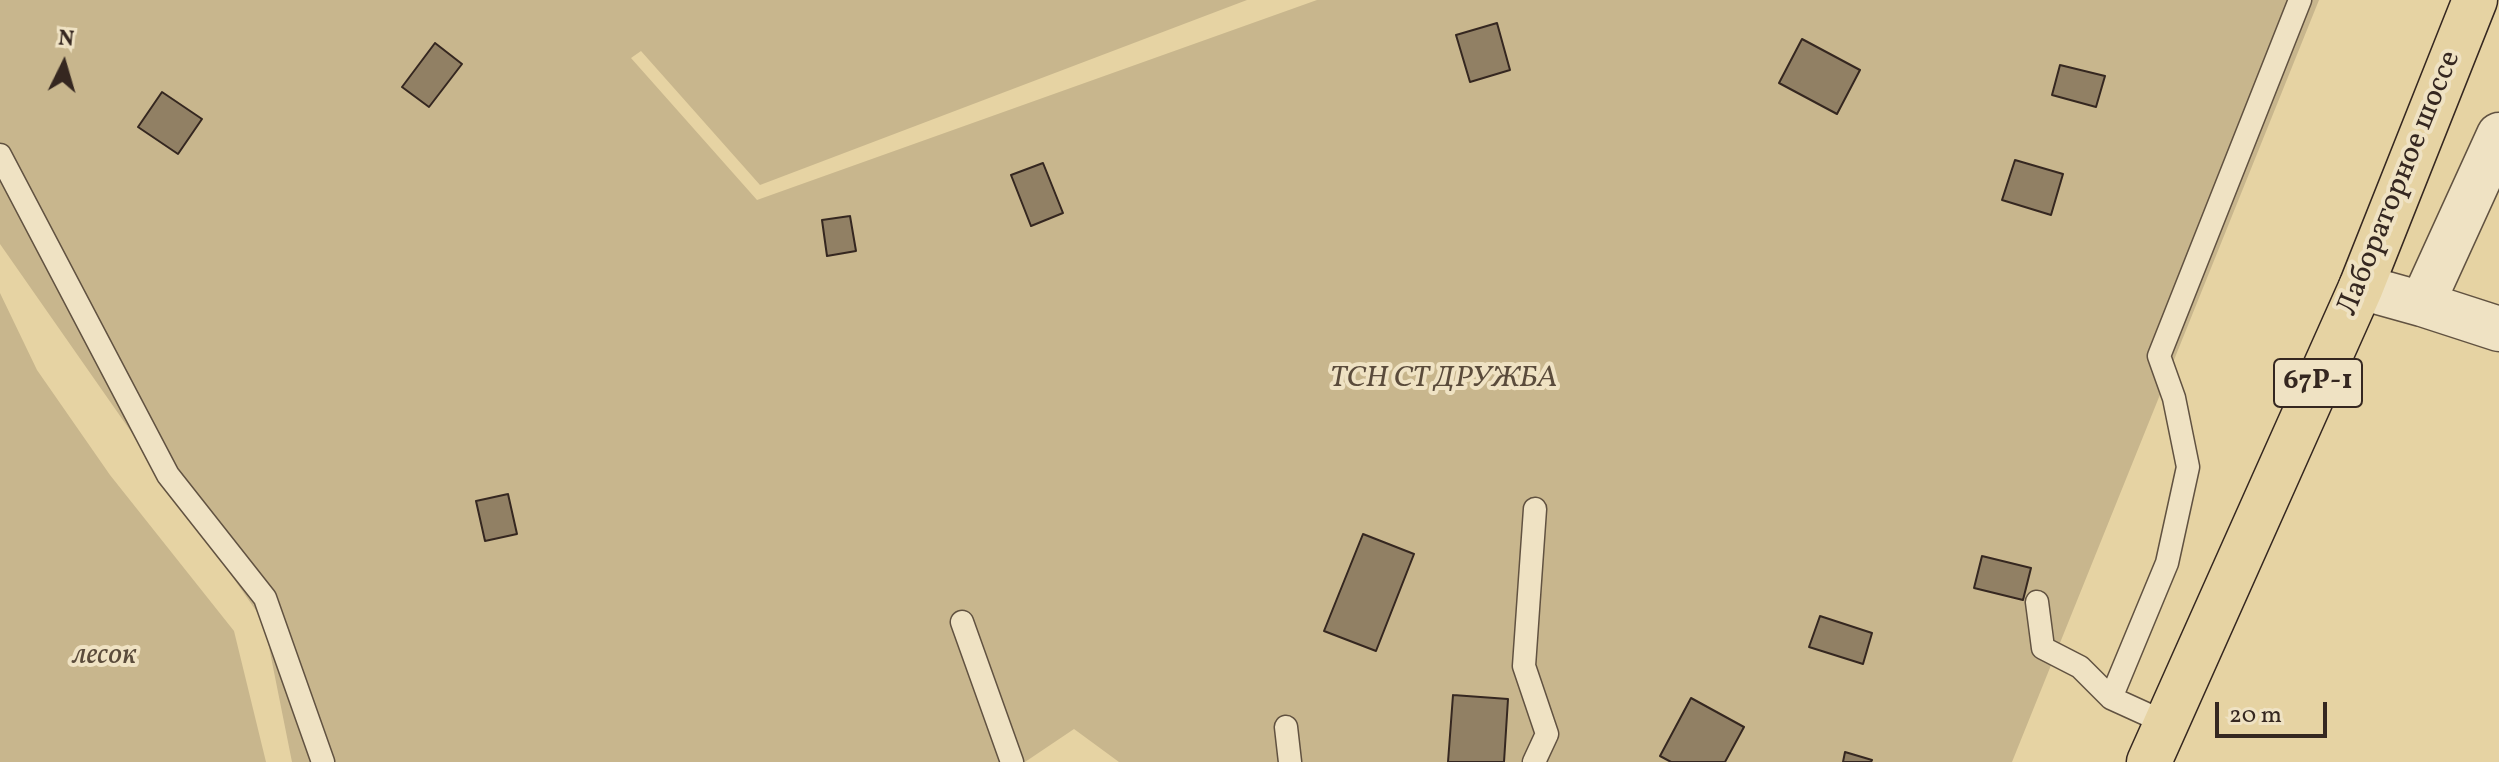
<!DOCTYPE html>
<html>
<head>
<meta charset="utf-8">
<style>
	body { margin:0 }
	#map { position:relative; width:2499px; height:762px; overflow:hidden; background:#e6d3a3; font-family:Vollkorn,serif }
	canvas { display:block }
	.north { position:absolute; left:24px; top:24px; width:80px; height:80px; -webkit-text-stroke:6px #efe2c3; paint-order:stroke; rotate:5deg; font-size:22px; font-weight:700; line-height:32px; text-align:center; color:#352720 }
	.north::after { content:''; display:block; margin:auto; width:28px; height:36px; background:#352720; clip-path:polygon(50% 0,100% 100%,50% 72%,0 100%) }
	.scale { position:absolute; left:2215px; top:702px; width:112px; height:36px; box-sizing:border-box; border:4px solid #352720; border-top:0; padding-left:10px; font-size:24px; line-height:28px; white-space:nowrap; color:#352720; -webkit-text-stroke:6px #efe2c3; paint-order:stroke }
</style>
</head>
<body>
<div id="map">
<canvas width="2499" height="762"></canvas>
<div class="north">N</div>
<div class="scale">20 m</div>
</div>
<script>
const ctx = document.querySelector('canvas').getContext('2d');
ctx.lineJoin = 'round';
function paint(path, color) {
  ctx.fillStyle = color;
  ctx.fill(path, 'evenodd');
}
function shape(rows) {
  const path = new Path2D();
  for (const r of rows) {
    path.moveTo(r[0], r[1]);
    for (let i = 2; i < r.length; i += 2) path.lineTo(r[i], r[i + 1]);
  }
  return path;
}
function trace(path, color, width, dash) {
  ctx.strokeStyle = color;
  ctx.lineWidth = width;
  ctx.lineCap = dash ? 'butt' : 'round';
  ctx.setLineDash(dash || []);
  ctx.stroke(path);
}
function label(font, color, halo, rows, align = 'center') {
  ctx.font = font + ' Vollkorn,serif';
  ctx.lineWidth = 8;
  ctx.setLineDash([]);
  ctx.textBaseline = 'middle';
  ctx.strokeStyle = halo;
  ctx.fillStyle = color;
  for (const [text, x, y, turn = 0] of rows) {
    ctx.save();
    ctx.translate(x, y);
    ctx.rotate((+turn || 0) * Math.PI / 180);
    ctx.textAlign = isNaN(turn) ? turn : align;
    if (halo) ctx.strokeText(text, 0, 0);
    ctx.fillText(text, 0, 0);
    ctx.restore();
  }
}
const green = shape([
	[0,0,1247,0,760,185,641,51,631,58,757,200,1317,0,2319,0,2012,762,1119,762,1074,729,1025,762,292,762,264,622,0,244],
	[0,293,37,370,110,475,234,631,266,762,0,762]
]);
const building = shape([
	[1497,23,1510,70,1470,82,1456,35,1497,23],
	[1802,39,1860,70,1837,114,1779,83,1802,39],
	[435,43,462,64,429,107,402,87,435,43],
	[2060,65,2105,76,2096,107,2052,95,2060,65],
	[162,92,202,119,178,154,138,127,162,92],
	[2015,160,2063,174,2051,215,2002,200,2015,160],
	[1043,163,1063,213,1031,226,1011,175,1043,163],
	[850,216,856,251,827,256,822,220,850,216],
	[508,494,517,534,485,541,476,501,508,494],
	[1363,534,1414,554,1376,651,1324,631,1363,534],
	[1982,556,2031,568,2023,600,1974,588,1982,556],
	[1820,616,1872,633,1863,664,1809,647,1820,616],
	[1453,695,1508,699,1504,762,1448,762,1453,695],
	[1691,698,1744,727,1725,762,1671,762,1660,756,1691,698],
	[1845,752,1872,760,1871,762,1843,762,1845,752]
]);
const service = shape([
	[0,155,168,475,265,598,323,762],
	[2037,602,2043,648,2080,667,2111,698,2166,723],
	[962,622,1012,762],
	[2111,698,2167,563,2188,467,2174,398,2159,356,2300,0],
	[1286,727,1290,762],
	[1534,762,1547,734,1524,666,1535,509]
]);
const minor = shape([
	[2361,287,2422,304,2499,329],
	[2422,304,2499,135]
]);
const primary = shape([
	[2149,762,2361,287,2475,0]
]);
const shields = [
	[2318,383,88]
];
const shieldNames = [
	["67Р-1",2318,383]
];
const streetNames = [
	["Лабораторное шоссе",2401,184,-68]
];
const parkNames = [
	["ТСН СТ ДРУЖБА",1444,380],
	["лесок",104,657]
];
paint(green, '#c8b68d');
paint(building, '#918064');
trace(building, '#352720', 2);
trace(service, '#615241', 25);
trace(minor, '#615241', 47);
trace(primary, '#352720', 47);
trace(service, '#efe2c3', 22);
trace(minor, '#efe2c3', 44);
trace(primary, '#e6d3a3', 44);
for (const [x, y, w] of shields) {
  const box = new Path2D();
  box.roundRect(x - w / 2, y - 24, w, 48, 6);
  ctx.fillStyle = '#efe2c3';
  ctx.fill(box);
  trace(box, '#352720', 2);
}
label('bold 28px', '#352720', null, shieldNames);
label('30px', '#352720', '#efe2c3', streetNames);
label('italic 30px', '#5a4b3b', '#efe2c3', parkNames);
</script>
</body>
</html>
